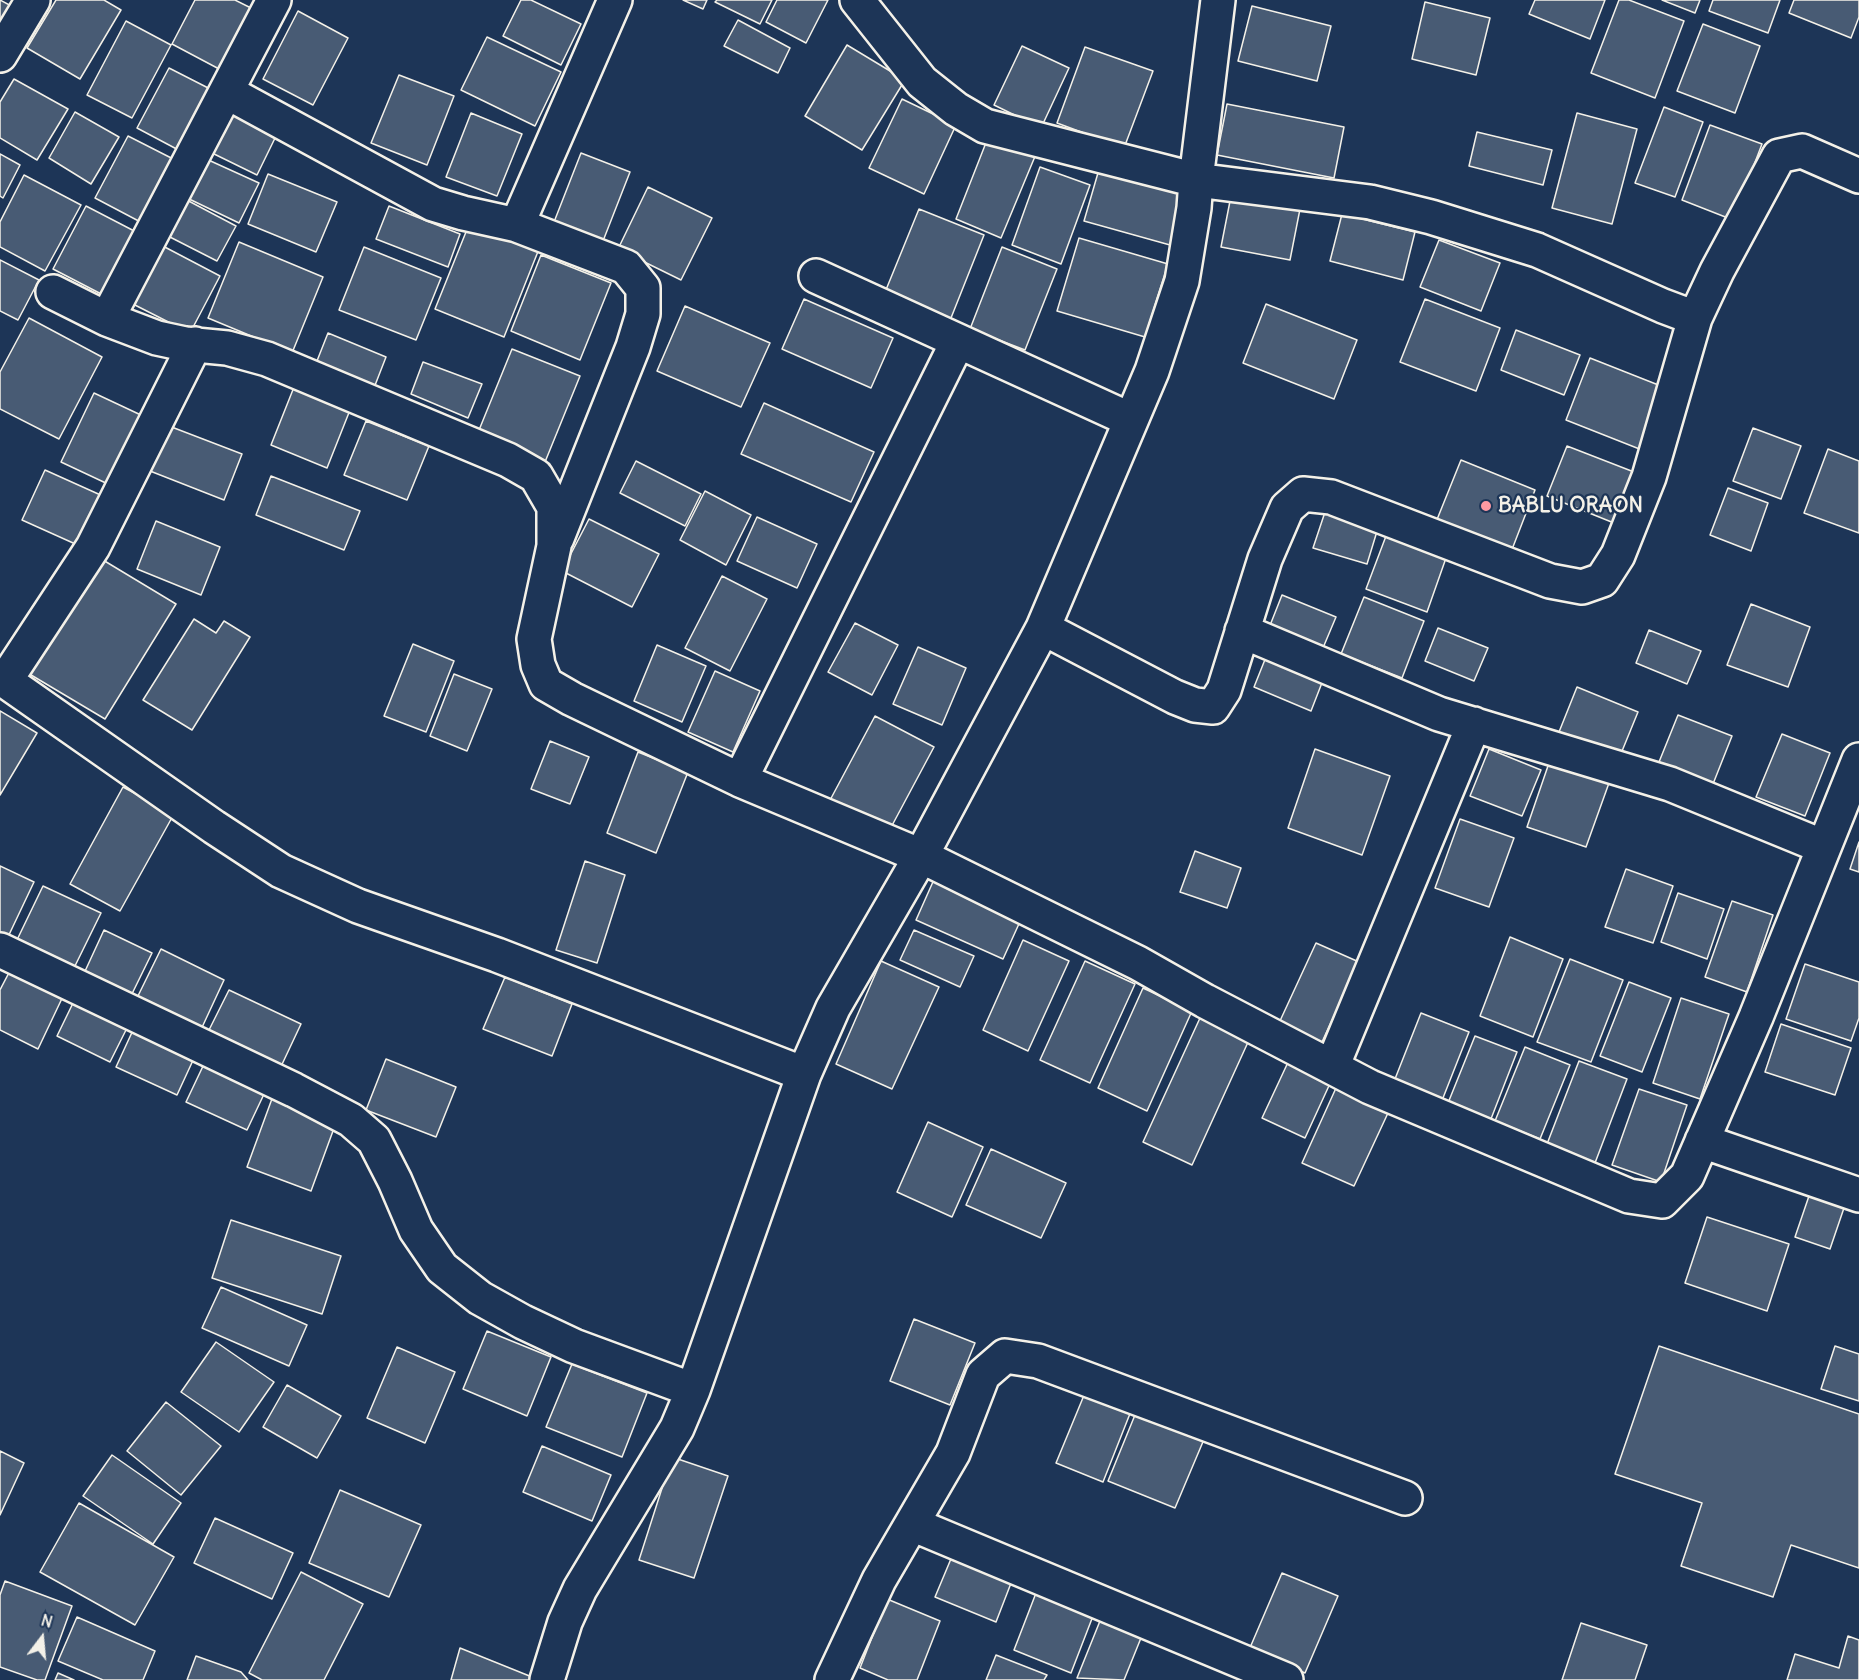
<!DOCTYPE html>
<html>
<head>
<meta charset="utf-8">
<style>
	body { margin:0 }
	#map { position:relative; width:1859px; height:1680px; overflow:hidden; background:#1d3557; font-family:Delius,sans-serif }
	canvas { display:block }
	.north { position:absolute; left:12px; top:1608px; width:60px; height:60px; -webkit-text-stroke:4px #1d3557; paint-order:stroke; rotate:16deg; font-size:16px; font-weight:700; line-height:24px; text-align:center; color:#f4f1e8 }
	.north::after { content:''; display:block; margin:auto; width:21px; height:27px; background:#f4f1e8; clip-path:polygon(50% 0,100% 100%,50% 72%,0 100%) }
</style>
</head>
<body>
<div id="map">
<canvas width="1859" height="1680"></canvas>
<div class="north">N</div>
</div>
<script>
const ctx = document.querySelector('canvas').getContext('2d');
ctx.lineJoin = 'round';
function paint(path, color) {
  ctx.fillStyle = color;
  ctx.fill(path, 'evenodd');
}
function shape(rows) {
  const path = new Path2D();
  for (const r of rows) {
    path.moveTo(r[0], r[1]);
    for (let i = 2; i < r.length; i += 2) path.lineTo(r[i], r[i + 1]);
  }
  return path;
}
function trace(path, color, width, dash) {
  ctx.strokeStyle = color;
  ctx.lineWidth = width;
  ctx.lineCap = dash ? 'butt' : 'round';
  ctx.setLineDash(dash || []);
  ctx.stroke(path);
}
function label(font, color, halo, rows, align = 'center') {
  ctx.font = font + ' Delius,sans-serif';
  ctx.lineWidth = 4.5;
  ctx.setLineDash([]);
  ctx.textBaseline = 'middle';
  ctx.strokeStyle = halo;
  ctx.fillStyle = color;
  for (const [text, x, y, turn = 0] of rows) {
    ctx.save();
    ctx.translate(x, y);
    ctx.rotate((+turn || 0) * Math.PI / 180);
    ctx.textAlign = isNaN(turn) ? turn : align;
    if (halo) ctx.strokeText(text, 0, 0);
    ctx.fillText(text, 0, 0);
    ctx.restore();
  }
}
const building = shape([
	[0,0,15,8,0,34,0,0],
	[56,0,104,0,121,10,80,79,27,48,56,0],
	[195,0,235,0,253,9,221,70,172,44,195,0],
	[521,0,531,0,581,24,561,65,503,36,521,0],
	[683,0,707,0,703,9,683,0],
	[717,0,772,0,760,24,715,2,717,0],
	[777,0,828,0,806,43,766,22,777,0],
	[1535,0,1605,0,1590,39,1529,14,1535,0],
	[1619,0,1629,0,1684,21,1655,98,1591,73,1619,0],
	[1662,0,1700,0,1695,13,1662,0],
	[1713,0,1780,0,1768,33,1709,11,1713,0],
	[1794,0,1859,0,1859,17,1851,38,1789,13,1794,0],
	[1425,2,1490,18,1476,75,1412,59,1425,2],
	[1252,6,1331,26,1317,81,1238,61,1252,6],
	[298,11,348,38,313,105,263,79,298,11],
	[738,20,790,48,778,73,724,46,738,20],
	[126,21,171,45,132,118,87,95,126,21],
	[1703,24,1760,46,1735,113,1677,91,1703,24],
	[487,37,561,72,535,126,461,90,487,37],
	[847,45,905,80,862,150,805,116,847,45],
	[1022,46,1069,68,1041,128,994,105,1022,46],
	[1085,47,1153,71,1124,148,1057,123,1085,47],
	[169,68,218,93,186,154,137,128,169,68],
	[399,75,454,96,427,165,371,143,399,75],
	[14,79,68,109,37,160,0,138,0,102,14,79],
	[902,99,956,125,924,194,869,168,902,99],
	[1227,104,1344,127,1334,178,1217,155,1227,104],
	[229,107,278,132,257,175,208,151,229,107],
	[1664,107,1703,122,1675,197,1635,183,1664,107],
	[75,112,119,137,91,184,49,158,75,112],
	[471,113,522,134,497,196,446,177,471,113],
	[1577,113,1637,129,1612,224,1552,208,1577,113],
	[1710,125,1762,144,1733,220,1682,200,1710,125],
	[1477,132,1552,150,1543,185,1469,166,1477,132],
	[989,135,1036,154,1001,238,956,219,989,135],
	[128,136,183,164,150,227,95,198,128,136],
	[581,153,630,172,603,241,554,222,581,153],
	[0,154,20,165,3,198,0,196,0,154],
	[204,158,259,183,239,223,185,197,204,158],
	[1100,166,1186,190,1170,245,1084,221,1100,166],
	[1040,167,1090,185,1061,264,1012,245,1040,167],
	[268,174,337,202,316,252,248,224,268,174],
	[24,175,81,205,45,271,0,247,0,222,24,175],
	[648,187,712,218,681,280,618,249,648,187],
	[1231,196,1300,209,1290,260,1221,247,1231,196],
	[183,198,236,226,217,261,164,234,183,198],
	[86,206,140,234,107,297,53,269,86,206],
	[389,206,460,234,448,267,376,239,389,206],
	[919,209,984,235,947,328,881,302,919,209],
	[1342,214,1415,232,1403,280,1330,261,1342,214],
	[470,222,539,249,504,337,435,309,470,222],
	[1079,238,1168,264,1145,337,1057,311,1079,238],
	[1439,240,1500,263,1481,311,1420,287,1439,240],
	[239,242,323,277,292,353,208,318,239,242],
	[159,244,220,276,190,333,129,302,159,244],
	[364,247,441,278,416,340,339,310,364,247],
	[1002,247,1057,269,1025,350,970,329,1002,247],
	[541,255,611,283,580,360,511,331,541,255],
	[0,260,39,280,18,320,0,311,0,260],
	[804,299,893,338,871,388,782,349,804,299],
	[1425,299,1500,328,1476,391,1400,362,1425,299],
	[1266,304,1357,340,1334,399,1243,363,1266,304],
	[685,306,770,343,741,407,657,371,685,306],
	[29,318,102,357,59,439,0,409,0,372,29,318],
	[1516,330,1580,355,1564,395,1501,370,1516,330],
	[328,333,386,357,372,393,313,371,328,333],
	[512,349,580,376,545,462,477,435,512,349],
	[1590,358,1666,388,1642,450,1566,420,1590,358],
	[423,362,482,384,468,418,411,394,423,362],
	[296,382,352,405,327,468,271,445,296,382],
	[94,393,143,416,110,485,61,462,94,393],
	[764,403,874,452,851,502,741,454,764,403],
	[366,421,429,446,407,500,344,475,366,421],
	[169,426,242,454,224,500,150,471,169,426],
	[1753,428,1801,446,1781,499,1733,481,1753,428],
	[1567,446,1634,472,1614,523,1547,496,1567,446],
	[1828,449,1859,461,1859,533,1804,513,1828,449],
	[1461,460,1535,490,1511,552,1436,522,1461,460],
	[636,461,701,494,685,526,620,493,636,461],
	[45,470,105,497,82,547,22,520,45,470],
	[271,476,360,511,344,550,256,515,271,476],
	[1728,488,1768,503,1751,551,1710,535,1728,488],
	[705,491,751,515,726,565,680,540,705,491],
	[1325,512,1378,528,1367,564,1313,548,1325,512],
	[757,517,817,544,797,588,737,561,757,517],
	[589,519,659,554,632,607,562,571,589,519],
	[156,521,220,547,201,595,137,569,156,521],
	[1386,536,1446,558,1427,612,1366,589,1386,536],
	[98,557,176,604,105,719,26,672,98,557],
	[722,576,767,599,730,671,685,648,722,576],
	[1282,595,1336,617,1320,655,1267,633,1282,595],
	[1364,597,1424,621,1402,678,1341,654,1364,597],
	[1751,604,1810,627,1788,687,1727,665,1751,604],
	[194,619,216,633,224,621,250,637,192,730,143,700,194,619],
	[855,623,898,645,872,695,828,672,855,623],
	[1438,628,1488,648,1474,681,1425,661,1438,628],
	[1649,630,1701,651,1687,684,1636,663,1649,630],
	[413,644,454,661,426,732,384,716,413,644],
	[657,645,706,666,682,722,634,701,657,645],
	[918,647,966,668,942,725,893,704,918,647],
	[1268,652,1325,675,1311,711,1254,687,1268,652],
	[715,671,760,691,733,752,688,732,715,671],
	[454,674,492,689,467,751,430,736,454,674],
	[1577,687,1638,712,1620,756,1559,732,1577,687],
	[0,711,37,733,0,795,0,711],
	[1678,715,1732,736,1713,784,1659,762,1678,715],
	[875,716,934,747,888,833,829,802,875,716],
	[1782,734,1830,753,1805,816,1756,797,1782,734],
	[550,741,589,757,570,804,531,789,550,741],
	[1315,749,1390,776,1362,855,1288,828,1315,749],
	[1489,749,1541,770,1522,816,1470,796,1489,749],
	[638,752,688,772,656,853,607,833,638,752],
	[1549,763,1609,783,1586,847,1527,827,1549,763],
	[123,787,174,814,120,911,70,884,123,787],
	[1460,819,1514,838,1489,907,1435,888,1460,819],
	[1859,842,1859,872,1850,869,1859,842],
	[1195,851,1241,868,1227,908,1180,892,1195,851],
	[585,861,625,875,597,963,556,950,585,861],
	[0,866,34,882,7,939,0,935,0,866],
	[1626,869,1673,886,1653,943,1605,927,1626,869],
	[936,875,1023,915,1003,959,916,920,936,875],
	[43,886,101,913,72,972,15,944,43,886],
	[1678,893,1724,909,1707,959,1661,942,1678,893],
	[1732,901,1773,915,1747,992,1705,977,1732,901],
	[104,930,152,953,127,1004,80,982,104,930],
	[914,930,974,956,960,987,900,960,914,930],
	[1510,937,1563,959,1533,1037,1480,1016,1510,937],
	[1023,940,1069,961,1028,1051,983,1030,1023,940],
	[1316,943,1359,962,1322,1042,1279,1023,1316,943],
	[161,949,224,980,198,1036,134,1004,161,949],
	[1570,959,1623,980,1591,1062,1537,1042,1570,959],
	[881,961,939,987,892,1089,836,1064,881,961],
	[1085,961,1135,984,1090,1083,1040,1060,1085,961],
	[1805,964,1859,982,1859,1018,1851,1041,1786,1019,1805,964],
	[13,965,66,990,38,1049,0,1030,0,990,13,965],
	[505,977,572,1004,552,1056,483,1029,505,977],
	[1629,982,1671,998,1642,1072,1600,1056,1629,982],
	[1143,988,1192,1011,1147,1111,1098,1088,1143,988],
	[229,990,301,1024,277,1075,204,1040,229,990],
	[1681,998,1729,1014,1700,1099,1653,1083,1681,998],
	[74,1001,128,1026,110,1062,57,1036,74,1001],
	[1421,1013,1469,1032,1441,1103,1393,1084,1421,1013],
	[1200,1018,1249,1040,1192,1165,1143,1142,1200,1018],
	[1781,1024,1851,1048,1835,1095,1765,1072,1781,1024],
	[134,1028,195,1056,177,1095,116,1067,134,1028],
	[1475,1036,1517,1052,1489,1124,1446,1108,1475,1036],
	[1525,1047,1570,1065,1540,1139,1495,1121,1525,1047],
	[1290,1058,1333,1077,1305,1138,1262,1118,1290,1058],
	[386,1059,456,1087,436,1137,366,1110,386,1059],
	[1579,1061,1627,1079,1595,1163,1547,1144,1579,1061],
	[204,1064,265,1092,247,1130,186,1102,204,1064],
	[1336,1088,1388,1113,1354,1186,1302,1163,1336,1088],
	[1639,1089,1687,1105,1661,1182,1612,1165,1639,1089],
	[273,1096,337,1120,311,1191,247,1167,273,1096],
	[928,1122,983,1147,952,1217,897,1192,928,1122],
	[991,1149,1066,1183,1041,1238,966,1205,991,1149],
	[1810,1193,1845,1205,1830,1249,1795,1237,1810,1193],
	[1707,1217,1789,1244,1767,1311,1685,1283,1707,1217],
	[231,1220,341,1256,322,1314,212,1278,231,1220],
	[221,1287,307,1325,289,1366,202,1328,221,1287],
	[914,1319,975,1343,950,1405,890,1381,914,1319],
	[487,1331,551,1357,527,1416,463,1389,487,1331],
	[216,1342,274,1382,239,1432,181,1392,216,1342],
	[1659,1346,1859,1414,1859,1568,1791,1545,1773,1597,1681,1566,1702,1503,1615,1474,1659,1346],
	[1835,1346,1859,1354,1859,1401,1821,1389,1835,1346],
	[397,1347,455,1372,425,1443,367,1418,397,1347],
	[572,1364,647,1393,622,1457,546,1427,572,1364],
	[287,1385,341,1416,317,1458,263,1427,287,1385],
	[1087,1388,1133,1406,1103,1482,1056,1463,1087,1388],
	[166,1402,221,1446,181,1495,127,1451,166,1402],
	[1137,1410,1205,1437,1175,1508,1108,1481,1137,1410],
	[542,1446,611,1475,592,1521,523,1492,542,1446],
	[0,1451,24,1463,0,1515,0,1451],
	[112,1455,181,1503,153,1544,83,1496,112,1455],
	[672,1457,728,1476,694,1578,639,1560,672,1457],
	[340,1490,421,1525,389,1597,309,1563,340,1490],
	[79,1503,174,1557,135,1625,40,1572,79,1503],
	[215,1518,293,1553,272,1599,194,1563,215,1518],
	[953,1554,1013,1578,996,1622,935,1597,953,1554],
	[301,1572,363,1604,324,1680,262,1680,249,1673,301,1572],
	[1282,1573,1338,1596,1305,1673,1249,1650,1282,1573],
	[5,1581,72,1606,45,1680,37,1680,0,1667,0,1595,5,1581],
	[1036,1593,1093,1616,1071,1673,1014,1650,1036,1593],
	[887,1599,940,1621,917,1680,888,1680,860,1668,887,1599],
	[1102,1616,1143,1633,1124,1680,1077,1678,1102,1616],
	[77,1617,155,1651,143,1680,103,1680,58,1661,77,1617],
	[1581,1623,1647,1645,1635,1680,1562,1680,1581,1623],
	[1848,1636,1859,1640,1859,1680,1787,1680,1795,1654,1839,1668,1848,1636],
	[460,1648,532,1677,530,1680,451,1680,460,1648],
	[996,1655,1047,1675,1044,1680,986,1680,996,1655],
	[196,1656,241,1672,248,1680,187,1680,196,1656],
	[58,1673,74,1680,55,1680,58,1673]
]);
const minor = shape([
	[857,0,922,82,956,109,985,126,1196,180,1370,202,1431,217,1537,250,1663,306,1695,318,1717,271,1779,156,1802,151,1859,176],
	[0,55,33,0],
	[227,92,433,204,463,213,517,225,615,0],
	[517,225,626,267,643,288,643,314,633,347,557,538],
	[816,276,1131,420],
	[53,292,107,319,157,338,185,344,227,348,267,359,508,460,536,476,554,507,554,546,534,639,538,665,546,684,572,699,740,780,921,856,1043,628,1152,371,1182,281,1194,208,1196,180,1218,0],
	[107,319,274,0],
	[1043,628,1175,697,1195,705,1213,707,1224,690,1265,559,1287,508,1303,494,1331,497,1550,581,1582,587,1602,580,1618,555,1649,477,1695,318],
	[1242,631,1439,714,1670,784,1824,847],
	[0,677,214,827,281,871,358,906,497,955,804,1074],
	[5,681,93,547,195,344],
	[740,780,958,341],
	[0,950,294,1090,351,1120,374,1140,395,1181,416,1230,442,1268,480,1298,523,1322,574,1346,693,1390],
	[1332,1067,1474,724],
	[1702,1141,1859,1195],
	[912,1524,1286,1680],
	[547,1680,565,1622,580,1589,677,1428,693,1390,804,1074,833,1008,921,856,1138,963,1205,1001,1370,1087,1629,1196,1662,1201,1687,1176,1756,1017,1859,760],
	[832,1680,879,1580,953,1453,983,1375,1005,1356,1038,1361,1405,1498]
]);
const markers = [
	[1486,506,6,"#ff9aa2"]
];
const poiNames = [
	["BABLU ORAON",1498,506]
];
paint(building, '#485b74');
trace(building, '#f4f1e8', 1.5);
trace(minor, '#f4f1e8', 38);
trace(minor, '#1d3557', 33);
for (const [x, y, r, color] of markers) {
  const dot = new Path2D();
  dot.arc(x, y, r, 0, 2 * Math.PI);
  ctx.fillStyle = color;
  ctx.fill(dot);
  trace(dot, '#1d3557', 2);
}
label('bold 21px', '#f4f1e8', '#1d3557', poiNames, 'left');
</script>
</body>
</html>
